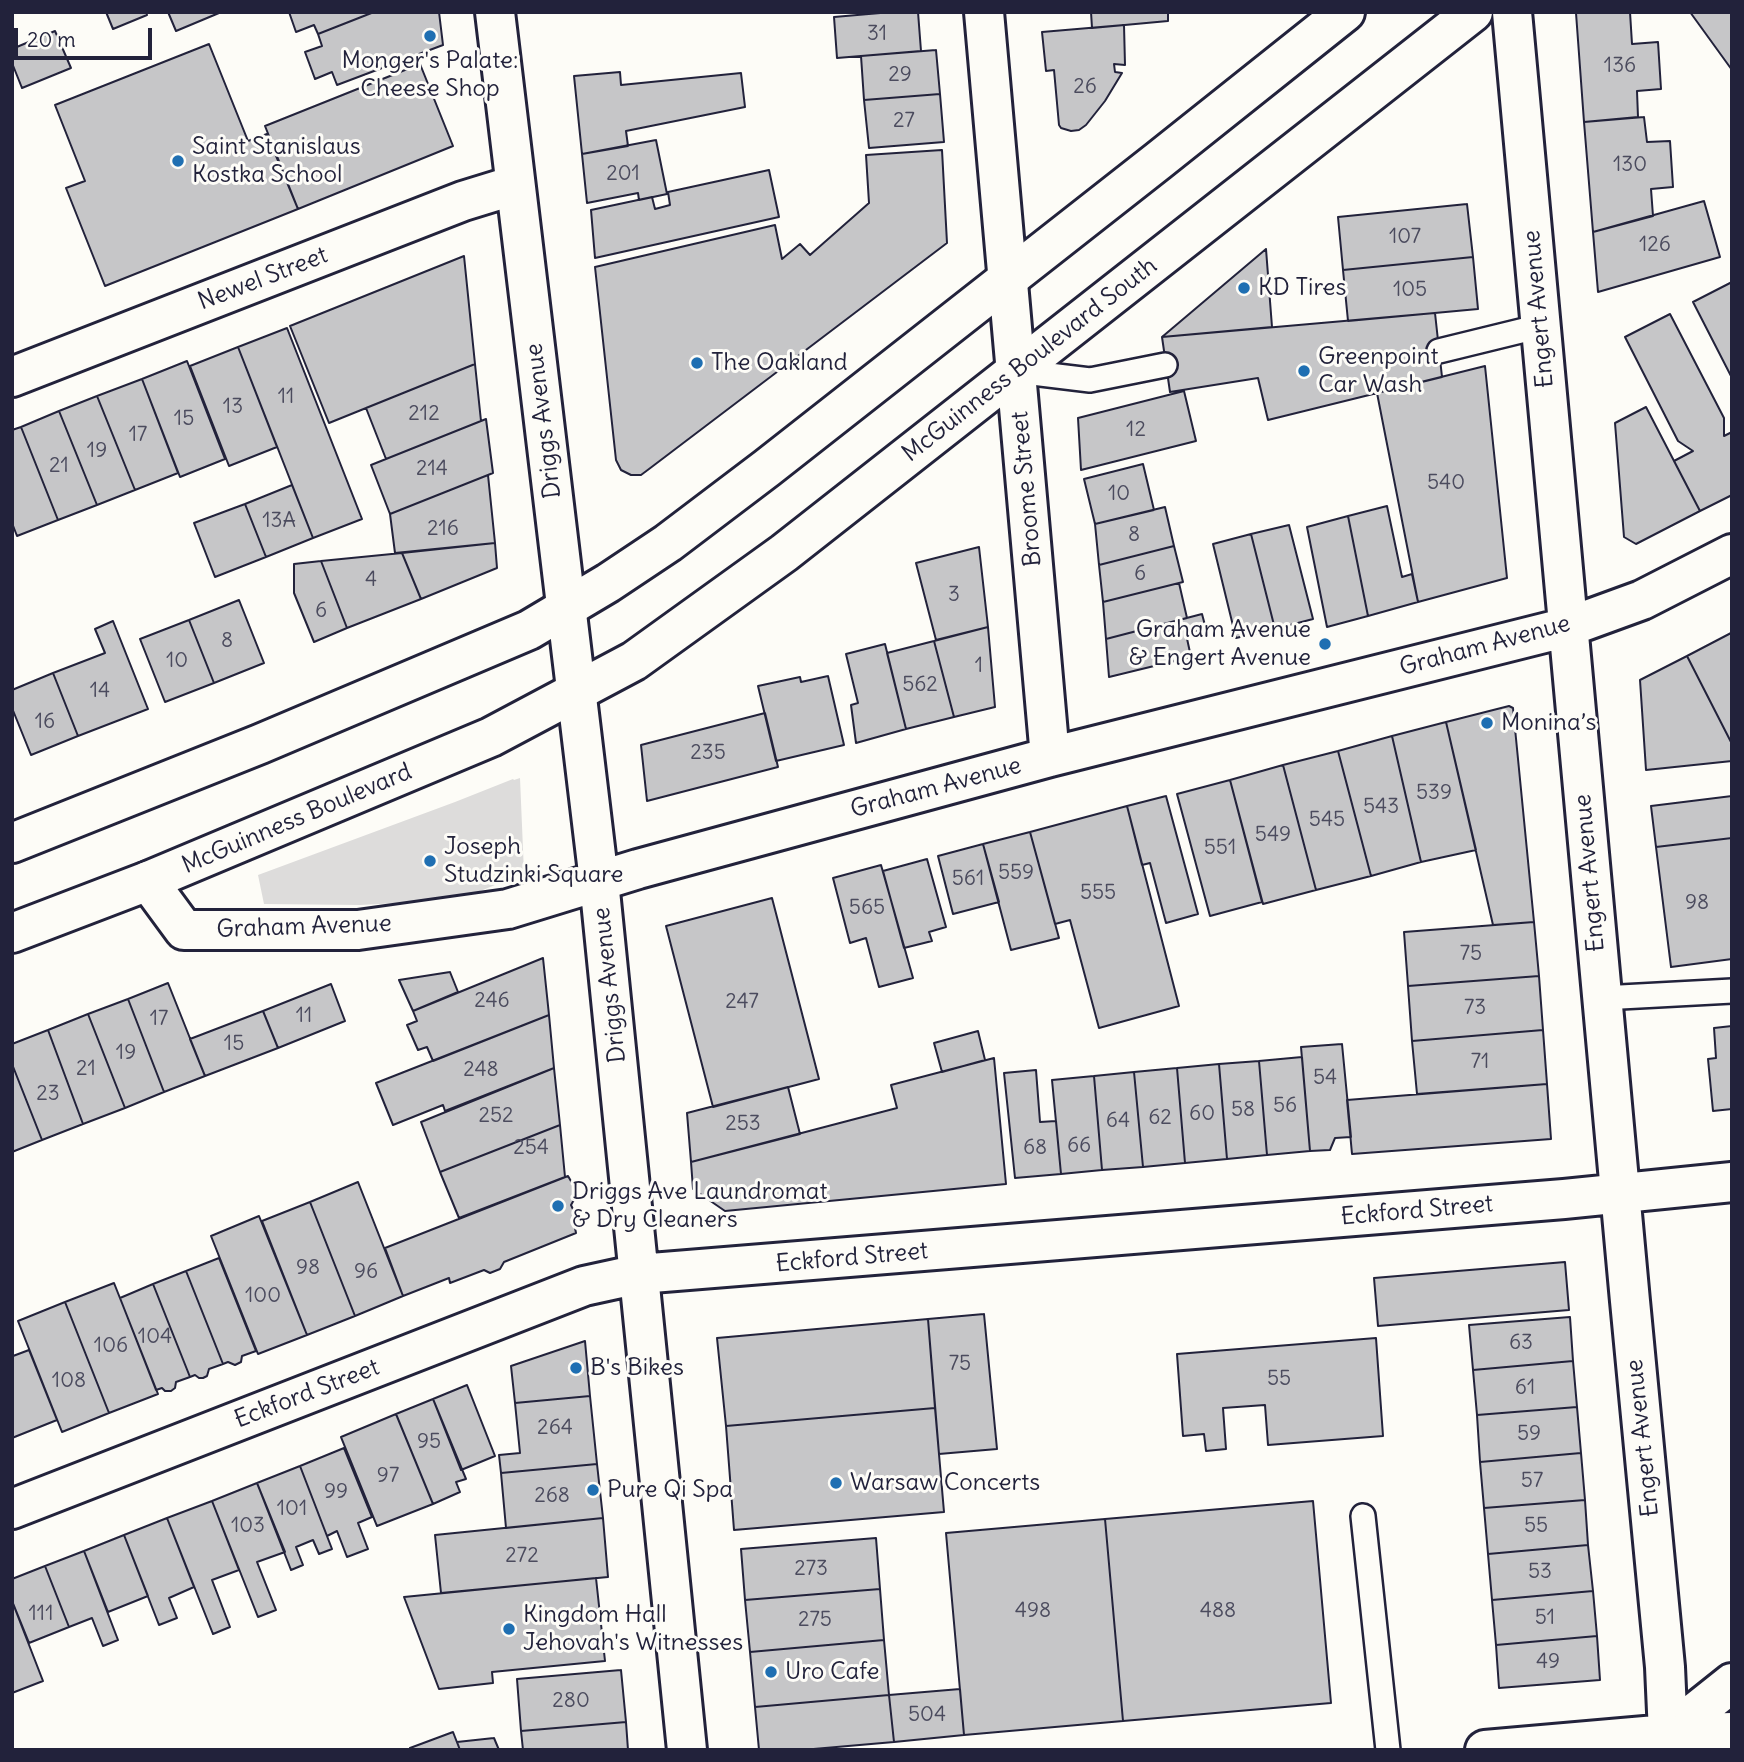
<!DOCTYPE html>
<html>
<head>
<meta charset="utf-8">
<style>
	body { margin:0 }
	#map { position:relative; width:1744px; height:1762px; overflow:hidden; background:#fdfcf7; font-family:Delius,sans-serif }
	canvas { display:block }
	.frame { position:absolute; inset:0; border:14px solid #22223b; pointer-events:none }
	.scale { position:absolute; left:14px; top:28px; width:138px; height:32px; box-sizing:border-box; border:4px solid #22223b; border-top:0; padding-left:9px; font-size:21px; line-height:24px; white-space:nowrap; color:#22223b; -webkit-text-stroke:5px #fdfcf7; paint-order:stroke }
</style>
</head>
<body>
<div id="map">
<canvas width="1744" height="1762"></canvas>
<div class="frame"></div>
<div class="scale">20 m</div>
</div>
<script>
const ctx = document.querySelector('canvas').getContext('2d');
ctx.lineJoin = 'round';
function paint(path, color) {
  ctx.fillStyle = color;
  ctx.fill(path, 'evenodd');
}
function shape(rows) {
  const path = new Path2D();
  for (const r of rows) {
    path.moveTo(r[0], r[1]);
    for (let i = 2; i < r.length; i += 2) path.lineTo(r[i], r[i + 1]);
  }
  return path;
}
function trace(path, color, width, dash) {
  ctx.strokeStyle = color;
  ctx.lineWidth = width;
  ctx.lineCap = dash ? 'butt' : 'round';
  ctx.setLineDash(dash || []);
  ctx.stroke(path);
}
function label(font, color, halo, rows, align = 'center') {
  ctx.font = font + ' Delius,sans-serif';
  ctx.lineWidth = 6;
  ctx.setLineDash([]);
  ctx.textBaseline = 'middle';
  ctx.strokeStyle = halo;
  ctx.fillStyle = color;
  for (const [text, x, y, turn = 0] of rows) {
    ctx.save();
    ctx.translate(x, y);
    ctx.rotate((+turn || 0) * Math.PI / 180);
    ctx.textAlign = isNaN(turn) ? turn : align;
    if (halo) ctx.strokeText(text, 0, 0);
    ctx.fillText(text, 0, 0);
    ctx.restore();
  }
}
const green = shape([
	[520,778,524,873,478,892,398,903,360,905,264,904,258,875,455,802,513,779,514,780]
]);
const building = shape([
	[106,12,146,12,147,15,113,29,106,12],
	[168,12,219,12,219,13,176,31,168,12],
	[289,12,374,12,318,34,314,25,296,32,289,12],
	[374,12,439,12,443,45,337,85,332,72,315,79,305,52,322,46,318,34,374,12],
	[892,12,918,12,921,51,837,58,834,17,892,12],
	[1091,12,1168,12,1168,21,1092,28,1091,12],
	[1591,12,1630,12,1632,44,1658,42,1661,89,1637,91,1638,117,1584,122,1576,13,1591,12],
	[1690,12,1732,12,1732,70,1690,12],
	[1124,25,1125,65,1114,64,1115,72,1122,73,1105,101,1086,125,1079,130,1071,131,1061,128,1059,125,1054,70,1046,71,1042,32,1124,25],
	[55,31,71,68,22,88,12,63,12,49,55,31],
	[209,44,248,141,267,134,298,209,105,286,66,188,85,181,55,105,209,44],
	[936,50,940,94,864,100,861,56,936,50],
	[420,64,453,146,298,209,265,126,420,64],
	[620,72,621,85,741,73,745,107,626,131,628,146,582,154,574,76,620,72],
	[940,94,944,142,869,148,864,100,940,94],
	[1644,117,1647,142,1670,141,1673,187,1651,189,1653,216,1593,232,1584,122,1644,117],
	[656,140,667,194,639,200,638,193,587,203,582,154,656,140],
	[942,150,947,243,649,469,641,475,631,475,621,470,616,460,595,267,775,225,782,259,800,244,810,255,869,203,866,155,942,150],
	[769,170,779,217,595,258,591,210,652,197,655,209,670,205,668,192,769,170],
	[1704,201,1720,257,1598,292,1593,232,1704,201],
	[1467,204,1473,257,1343,270,1338,217,1467,204],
	[1266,249,1272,327,1162,337,1266,249],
	[464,256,475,364,329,423,290,326,464,256],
	[1473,257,1478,309,1348,321,1343,270,1473,257],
	[1732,282,1732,378,1693,302,1732,282],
	[1435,313,1442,377,1268,420,1258,378,1170,392,1162,337,1435,313],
	[1670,314,1724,418,1724,436,1732,432,1732,495,1700,511,1674,461,1693,451,1678,441,1625,337,1670,314],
	[287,328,362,519,313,538,238,347,287,328],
	[238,347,277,447,229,466,190,366,238,347],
	[187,361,225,459,180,477,142,379,187,361],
	[475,364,481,421,386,459,366,408,475,364],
	[1485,366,1507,578,1418,602,1377,393,1485,366],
	[142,379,178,473,135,490,97,396,142,379],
	[1184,391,1196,441,1081,470,1078,418,1184,391],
	[97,396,135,490,97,505,59,411,97,396],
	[1646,407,1700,511,1636,544,1624,537,1615,423,1646,407],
	[59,411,97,505,58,520,21,427,59,411],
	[486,419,493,473,390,514,371,465,486,419],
	[21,427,58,520,17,536,12,523,12,430,21,427],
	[1143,464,1154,510,1095,524,1084,479,1143,464],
	[488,475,495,543,395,553,390,514,488,475],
	[292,485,313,538,266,557,245,504,292,485],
	[245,504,266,557,215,577,194,523,245,504],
	[1387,506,1402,577,1412,574,1418,602,1368,616,1348,516,1387,506],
	[1165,507,1174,546,1099,565,1095,524,1165,507],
	[1348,516,1368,616,1327,627,1307,527,1348,516],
	[1289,525,1313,619,1275,629,1251,534,1289,525],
	[1251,534,1275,629,1236,638,1213,544,1251,534],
	[495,543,497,568,421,599,402,553,495,543],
	[1174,546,1183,582,1103,602,1099,565,1174,546],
	[979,547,988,627,936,640,916,563,979,547],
	[402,553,421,599,347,628,321,561,402,553],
	[321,561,347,628,314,642,294,593,294,564,321,561],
	[1179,583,1187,618,1106,639,1103,602,1179,583],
	[239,600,264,663,214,683,189,620,239,600],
	[1202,614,1206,629,1186,634,1191,657,1109,677,1106,639,1202,614],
	[189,620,214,683,165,702,140,639,189,620],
	[113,621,148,709,78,736,53,673,105,653,95,629,113,621],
	[988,627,995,707,954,717,934,641,988,627],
	[1731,633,1732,634,1732,744,1687,656,1731,633],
	[934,641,954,717,906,729,887,653,934,641],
	[885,644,906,729,856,743,851,705,858,703,846,654,885,644],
	[1687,656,1732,744,1732,761,1646,770,1640,680,1687,656],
	[53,673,78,736,31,755,12,708,12,690,53,673],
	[828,676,844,745,776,761,758,686,800,677,801,682,828,676],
	[1509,706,1513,708,1534,922,1493,925,1446,722,1509,706],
	[765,713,778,767,647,801,641,745,765,713],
	[1446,722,1476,850,1421,862,1392,736,1446,722],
	[1392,736,1421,862,1371,876,1338,751,1392,736],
	[1338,751,1371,876,1316,890,1283,765,1338,751],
	[1283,765,1316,890,1263,904,1230,780,1283,765],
	[1230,780,1262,902,1210,916,1177,794,1230,780],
	[1166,796,1198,914,1166,923,1150,863,1142,865,1127,806,1166,796],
	[1732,796,1732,838,1656,847,1651,806,1732,796],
	[1127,806,1179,1006,1099,1028,1070,920,1055,924,1030,832,1127,806],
	[1030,832,1059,938,1011,950,983,844,1030,832],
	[1732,838,1732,959,1671,967,1656,847,1732,838],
	[983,844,999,902,953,914,938,856,983,844],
	[927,859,946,927,929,932,932,941,904,948,883,871,927,859],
	[881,865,913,978,879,987,866,938,850,943,833,878,881,865],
	[772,898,819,1079,713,1107,666,926,772,898],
	[1534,922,1539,976,1408,986,1404,932,1534,922],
	[543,958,549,1015,433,1061,427,1047,418,1050,407,1025,417,1021,413,1011,543,958],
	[450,972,458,992,413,1011,399,980,450,972],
	[1539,976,1543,1030,1412,1041,1408,986,1539,976],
	[168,983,205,1076,164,1092,128,999,168,983],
	[331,984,345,1021,278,1048,263,1011,331,984],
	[128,999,164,1092,125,1108,88,1014,128,999],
	[263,1011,278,1048,205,1076,190,1039,263,1011],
	[88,1014,125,1108,83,1124,48,1030,88,1014],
	[549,1015,554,1068,445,1111,443,1105,393,1125,376,1083,549,1015],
	[1732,1026,1732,1109,1713,1111,1708,1059,1716,1058,1714,1028,1732,1026],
	[48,1030,83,1124,42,1140,12,1064,12,1044,48,1030],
	[1543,1030,1547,1084,1417,1094,1412,1041,1543,1030],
	[978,1031,985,1060,942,1072,934,1043,978,1031],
	[1342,1044,1351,1137,1335,1138,1330,1150,1310,1151,1301,1047,1342,1044],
	[1302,1057,1310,1151,1267,1155,1259,1061,1302,1057],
	[994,1058,1006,1184,725,1211,693,1189,691,1162,897,1108,891,1085,994,1058],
	[1259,1061,1267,1155,1227,1159,1219,1064,1259,1061],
	[12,1064,42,1140,12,1152,12,1064],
	[1219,1064,1227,1159,1185,1163,1177,1068,1219,1064],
	[554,1068,560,1125,440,1172,421,1122,554,1068],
	[1177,1068,1185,1163,1143,1167,1134,1072,1177,1068],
	[1036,1070,1040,1122,1056,1121,1061,1174,1015,1178,1004,1073,1036,1070],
	[1134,1072,1143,1167,1102,1170,1094,1076,1134,1072],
	[1094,1076,1102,1170,1061,1174,1052,1080,1094,1076],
	[1547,1084,1551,1139,1352,1154,1347,1100,1547,1084],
	[788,1087,800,1134,691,1162,687,1113,788,1087],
	[560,1125,565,1177,459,1218,440,1172,560,1125],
	[568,1176,575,1188,575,1198,571,1205,579,1222,575,1228,576,1233,504,1262,500,1269,490,1273,484,1270,450,1283,449,1278,403,1296,385,1248,568,1176],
	[358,1182,403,1296,355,1316,310,1202,358,1182],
	[310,1202,355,1316,307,1335,262,1221,310,1202],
	[259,1216,307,1335,258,1354,211,1236,259,1216],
	[219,1258,256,1351,242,1356,241,1362,235,1365,228,1362,223,1364,186,1271,219,1258],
	[1565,1262,1569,1310,1378,1326,1374,1278,1565,1262],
	[186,1271,223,1364,209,1369,207,1376,203,1378,199,1378,195,1375,190,1377,153,1284,186,1271],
	[114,1283,158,1394,109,1413,65,1302,114,1283],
	[153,1284,190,1377,176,1382,175,1388,171,1391,165,1391,162,1388,156,1390,120,1298,153,1284],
	[65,1302,109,1413,62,1432,18,1321,65,1302],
	[984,1314,997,1449,939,1454,928,1319,984,1314],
	[1570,1317,1573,1361,1473,1370,1469,1325,1570,1317],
	[928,1319,935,1408,726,1426,717,1338,928,1319],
	[1376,1338,1383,1436,1268,1445,1265,1405,1223,1408,1226,1449,1206,1451,1204,1434,1183,1436,1177,1354,1376,1338],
	[585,1341,590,1396,515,1403,511,1366,585,1341],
	[29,1350,57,1420,12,1438,12,1353,13,1356,29,1350],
	[1573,1361,1577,1407,1477,1415,1473,1370,1573,1361],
	[467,1385,495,1456,461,1470,433,1399,467,1385],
	[590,1396,597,1464,501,1473,499,1455,520,1453,515,1403,590,1396],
	[433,1399,466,1479,456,1482,460,1492,433,1504,396,1414,433,1399],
	[1577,1407,1581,1453,1480,1462,1477,1415,1577,1407],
	[935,1408,944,1512,734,1530,726,1426,935,1408],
	[396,1414,433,1504,377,1526,341,1437,396,1414],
	[344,1448,372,1517,358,1523,368,1549,347,1557,337,1531,327,1536,300,1466,344,1448],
	[1581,1453,1585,1500,1484,1508,1480,1462,1581,1453],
	[597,1464,603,1518,506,1528,501,1473,597,1464],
	[300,1466,332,1549,319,1554,313,1540,296,1547,303,1565,291,1570,257,1483,300,1466],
	[257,1483,285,1552,257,1562,276,1610,258,1617,212,1501,257,1483],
	[1585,1500,1588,1545,1488,1554,1484,1508,1585,1500],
	[212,1501,239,1570,212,1580,230,1627,213,1634,167,1518,212,1501],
	[1313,1501,1331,1703,1123,1721,1105,1519,1313,1501],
	[167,1518,194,1587,169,1598,177,1618,159,1625,124,1535,167,1518],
	[603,1518,608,1577,441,1593,435,1535,603,1518],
	[1105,1519,1123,1721,964,1735,946,1533,1105,1519],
	[124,1535,148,1596,108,1612,84,1551,124,1535],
	[876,1538,880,1589,745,1600,741,1549,876,1538],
	[1588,1545,1593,1591,1492,1600,1488,1554,1588,1545],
	[84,1551,118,1640,103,1646,92,1618,69,1627,45,1566,84,1551],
	[45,1566,69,1627,29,1643,12,1601,12,1579,45,1566],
	[596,1578,605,1661,492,1672,493,1683,439,1689,404,1597,596,1578],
	[880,1589,884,1640,750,1652,745,1600,880,1589],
	[1593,1591,1597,1636,1496,1645,1492,1600,1593,1591],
	[12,1601,43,1681,12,1693,12,1601],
	[1597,1636,1600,1680,1499,1688,1496,1645,1597,1636],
	[884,1640,889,1695,755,1707,750,1652,884,1640],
	[621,1670,626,1722,521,1731,517,1679,621,1670],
	[960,1689,964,1735,894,1742,889,1695,960,1689],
	[889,1695,894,1742,802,1750,759,1750,755,1707,889,1695],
	[626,1722,628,1750,523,1750,521,1731,626,1722],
	[453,1732,460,1750,411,1750,410,1748,453,1732],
	[494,1738,499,1750,460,1750,457,1742,494,1738]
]);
const service = shape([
	[1439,351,1541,326],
	[1016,371,1090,380,1165,365],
	[1602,998,1732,991],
	[1363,1516,1388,1750]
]);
const minor = shape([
	[495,12,599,881,687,1750],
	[984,12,1050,757],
	[1512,12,1630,1301,1665,1667,1668,1734],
	[12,377,463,201,515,185],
	[148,881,184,930,358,930,508,909,638,869,1050,757,1568,627,1642,600,1732,554],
	[12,1509,584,1286,639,1274,1564,1199,1732,1182],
	[1668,1734,1732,1683],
	[1485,1750,1668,1734,1732,1732]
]);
const tertiary = shape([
	[1650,1750,1668,1734]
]);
const primary = shape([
	[12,843,260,744,529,630,608,583,668,543,767,468,1158,161,1345,12],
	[12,933,148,881,491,737,634,661,784,553,1473,12]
]);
const markers = [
	[430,36,7,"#1f6fb2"],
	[178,161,7,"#1f6fb2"],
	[1244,288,7,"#1f6fb2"],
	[697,363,7,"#1f6fb2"],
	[1304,371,7,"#1f6fb2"],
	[1325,644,7,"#1f6fb2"],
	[1487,723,7,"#1f6fb2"],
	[430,861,7,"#1f6fb2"],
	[558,1206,7,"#1f6fb2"],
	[576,1368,7,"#1f6fb2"],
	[836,1483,7,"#1f6fb2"],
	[593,1490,7,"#1f6fb2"],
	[509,1629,7,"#1f6fb2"],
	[771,1672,7,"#1f6fb2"]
];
const numberNames = [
	["31",877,34],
	["136",1620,66],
	["29",900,75],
	["26",1085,87],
	["27",904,121],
	["130",1630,165],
	["201",623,174],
	["107",1405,237],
	["126",1655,245],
	["105",1410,290],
	["11",286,397],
	["13",233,407],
	["212",424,414],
	["15",184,419],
	["12",1136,430],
	["17",138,435],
	["19",97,451],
	["21",59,466],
	["214",432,469],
	["540",1446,483],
	["10",1119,494],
	["13A",279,521],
	["216",443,529],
	["8",1134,535],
	["6",1140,574],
	["4",371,580],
	["3",954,595],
	["6",321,611],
	["8",227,641],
	["10",177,661],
	["1",979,666],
	["562",920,685],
	["14",100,691],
	["16",45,722],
	["235",708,753],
	["539",1434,793],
	["543",1381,807],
	["545",1327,820],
	["549",1273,835],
	["551",1220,848],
	["559",1016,873],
	["561",968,879],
	["555",1098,893],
	["98",1697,903],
	["565",867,908],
	["75",1471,954],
	["246",492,1001],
	["247",742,1002],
	["73",1475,1008],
	["11",304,1016],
	["17",159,1019],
	["15",234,1044],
	["19",126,1053],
	["71",1480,1062],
	["21",86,1069],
	["248",481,1070],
	["54",1325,1078],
	["23",48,1094],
	["56",1285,1106],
	["58",1243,1110],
	["60",1202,1114],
	["252",496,1116],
	["62",1160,1118],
	["64",1118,1121],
	["253",743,1124],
	["66",1079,1146],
	["254",531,1148],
	["68",1035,1148],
	["98",308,1268],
	["96",366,1272],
	["100",263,1296],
	["104",155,1337],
	["63",1521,1343],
	["106",111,1346],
	["75",960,1364],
	["55",1279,1379],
	["108",69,1381],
	["61",1525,1388],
	["264",555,1428],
	["59",1529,1434],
	["95",429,1442],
	["97",388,1476],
	["57",1532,1481],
	["99",336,1492],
	["268",552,1496],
	["101",292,1509],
	["103",248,1526],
	["55",1536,1526],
	["272",522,1556],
	["273",811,1569],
	["53",1540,1572],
	["498",1033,1611],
	["488",1218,1611],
	["111",41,1614],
	["51",1545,1618],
	["275",815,1620],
	["49",1548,1662],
	["280",571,1701],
	["504",927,1715]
];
const poiNames = [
	["Monger's Palate:",430,61,"center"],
	["Cheese Shop",430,89,"center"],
	["Saint Stanislaus",192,147],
	["Kostka School",192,175],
	["KD Tires",1258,288],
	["Greenpoint",1318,357],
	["Car Wash",1318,385],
	["The Oakland",711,363],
	["Graham Avenue",1311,630,"right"],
	["& Engert Avenue",1311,658,"right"],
	["Monina’s",1501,723],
	["Joseph",444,847],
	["Studzinki Square",444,875],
	["Driggs Ave Laundromat",572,1192],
	["& Dry Cleaners",572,1220],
	["B's Bikes",590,1368],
	["Warsaw Concerts",850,1483],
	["Pure Qi Spa",607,1490],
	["Kingdom Hall",523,1615],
	["Jehovah's Witnesses",523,1643],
	["Uro Cafe",785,1672]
];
const streetNames = [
	["Newel Street",263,279,-21],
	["Engert Avenue",1539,309,-95],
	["McGuinness Boulevard South",1030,360,-38],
	["Driggs Avenue",544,421,-97],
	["Broome Street",1027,489,-95],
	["Graham Avenue",1485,646,-15],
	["Graham Avenue",936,788,-15],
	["McGuinness Boulevard",297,819,-23],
	["Engert Avenue",1590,873,-95],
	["Graham Avenue",304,927,-2],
	["Driggs Avenue",610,985,-96],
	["Eckford Street",1417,1211,-5],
	["Eckford Street",852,1258,-5],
	["Eckford Street",307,1394,-21],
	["Engert Avenue",1643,1438,-96]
];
paint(green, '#dddcdb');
paint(building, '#c6c6c8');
trace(building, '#22223b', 2);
trace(service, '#22223b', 28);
trace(minor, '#22223b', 44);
trace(tertiary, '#22223b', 44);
trace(primary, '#22223b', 44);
trace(service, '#fdfcf7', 23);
trace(minor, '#fdfcf7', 38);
trace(tertiary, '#fdfcf7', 38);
trace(primary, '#fdfcf7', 38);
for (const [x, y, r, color] of markers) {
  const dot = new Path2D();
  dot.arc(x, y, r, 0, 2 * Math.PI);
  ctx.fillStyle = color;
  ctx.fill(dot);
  trace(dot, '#fdfcf7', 2.5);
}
label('21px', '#4b4b5e', null, numberNames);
label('24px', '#22223b', '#fdfcf7', poiNames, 'left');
label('24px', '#22223b', '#fdfcf7', streetNames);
</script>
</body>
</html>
